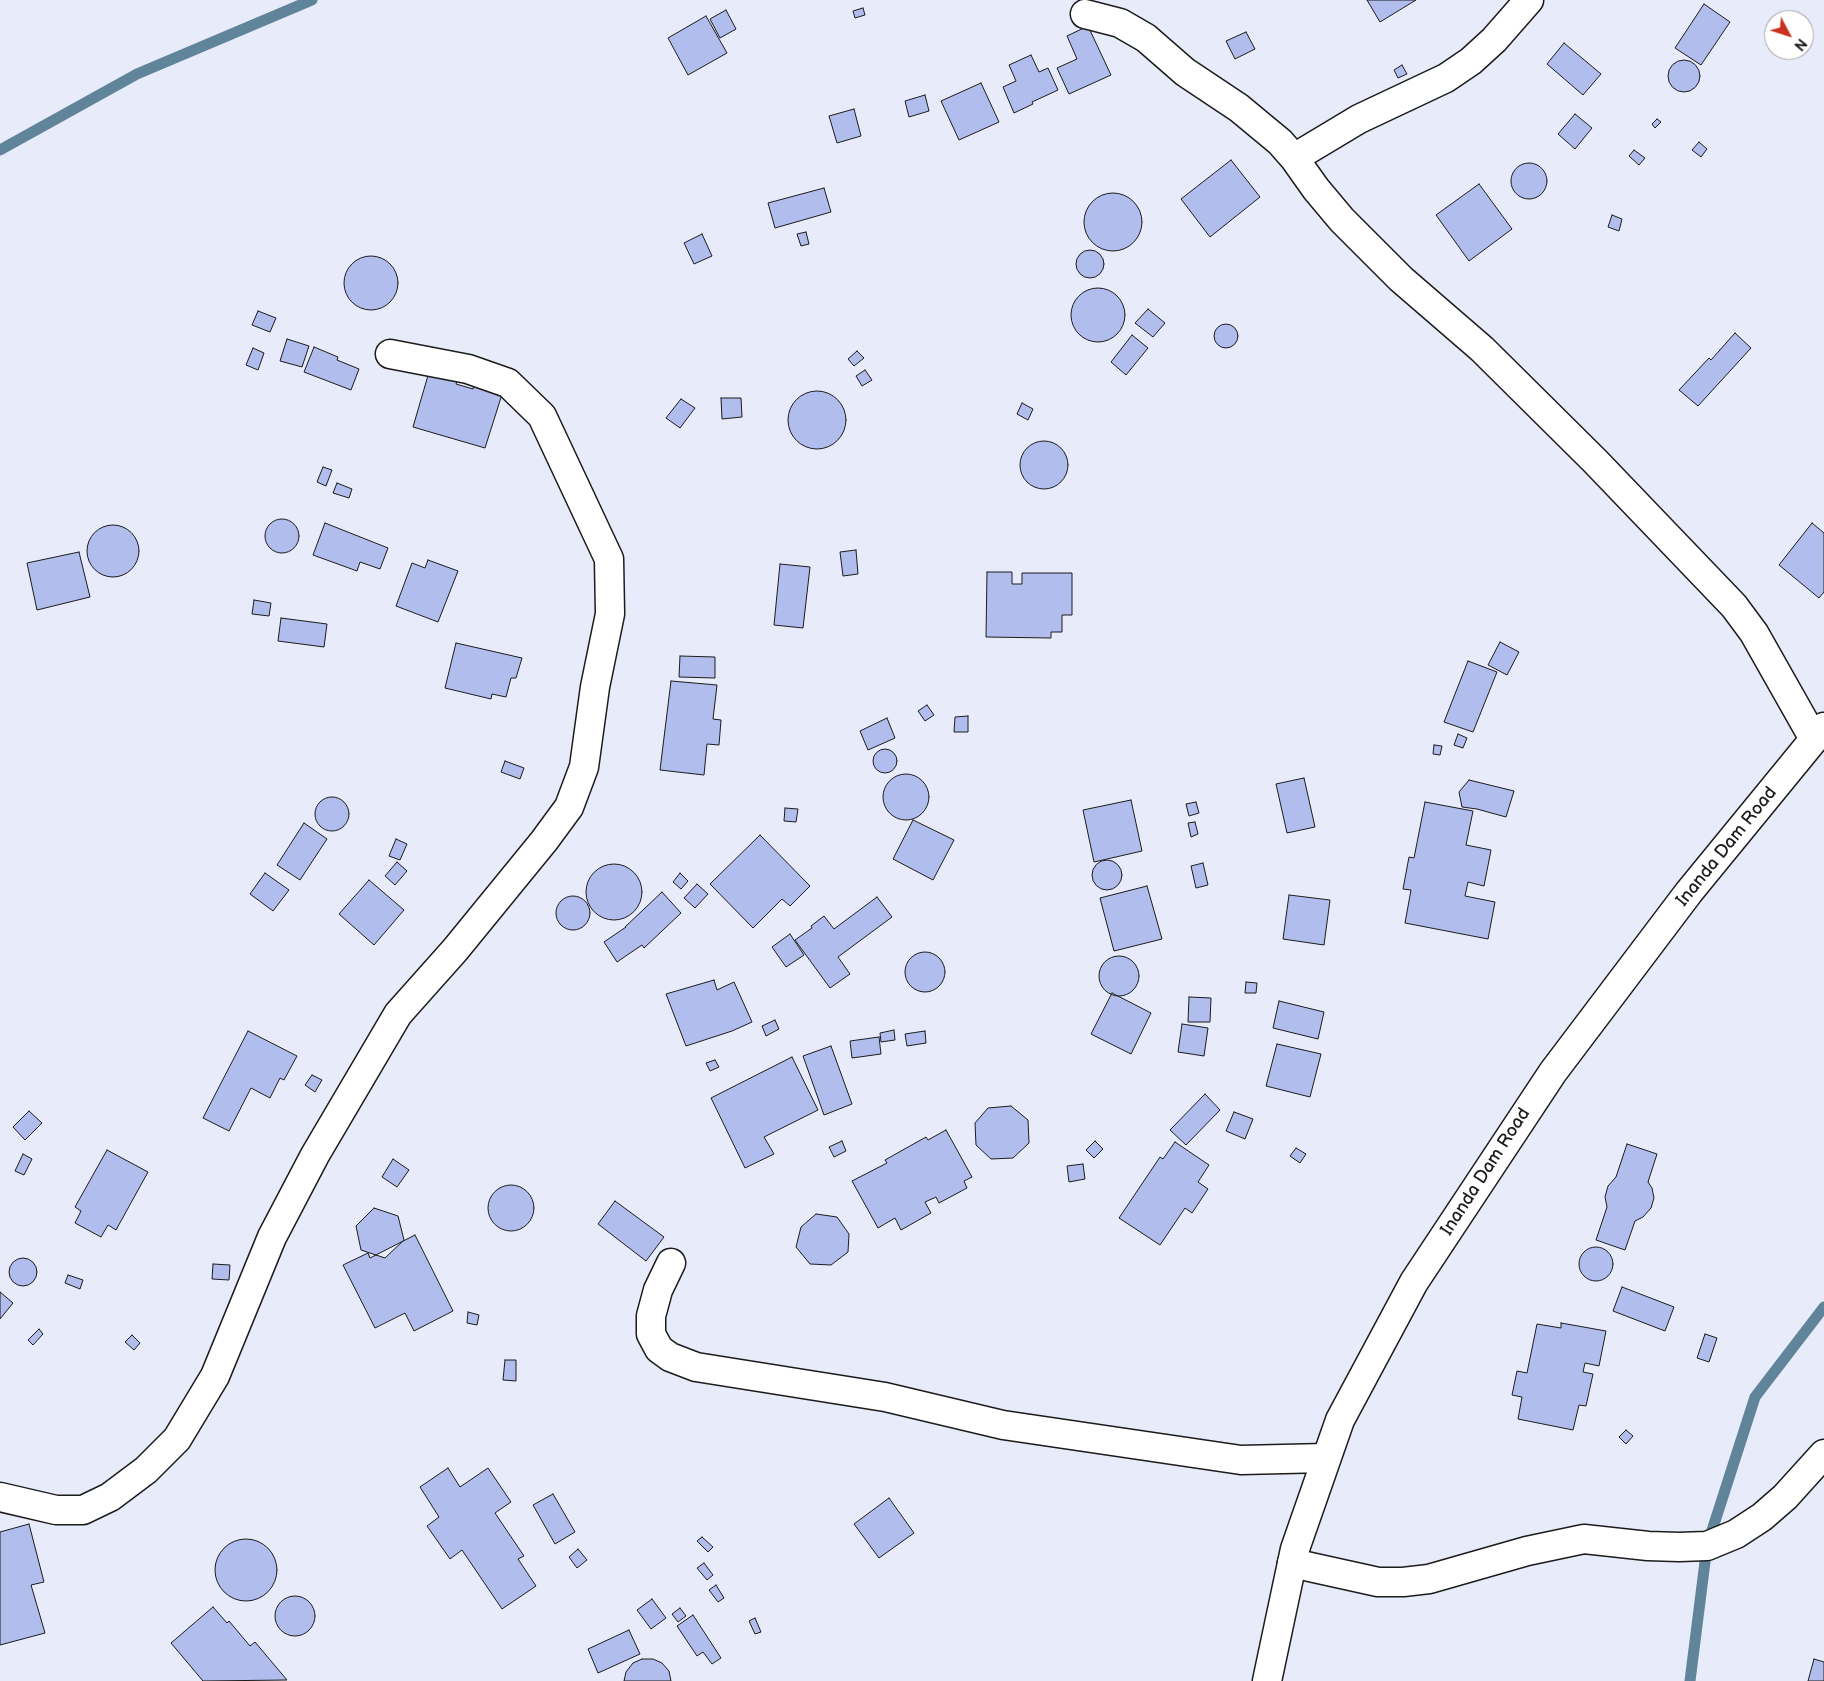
<!DOCTYPE html>
<html>
<head>
<meta charset="utf-8">
<style>
	body { margin:0 }
	#map { position:relative; width:1824px; height:1681px; overflow:hidden; background:#e7ebfa; font-family:"Balsamiq Sans",sans-serif }
	canvas { display:block }
	.north { position:absolute; left:1764px; top:10px; width:50px; height:50px; box-sizing:border-box; background:#fff; border:1px solid #a4a4a4; border-radius:50%; rotate:130deg; font-size:14px; font-weight:700; line-height:20px; text-align:center; color:#1c1c1c }
	.north::after { content:''; display:block; margin:auto; width:18px; height:22px; background:#c8321e; clip-path:polygon(50% 0,100% 100%,50% 72%,0 100%) }
</style>
</head>
<body>
<div id="map">
<canvas width="1824" height="1681"></canvas>
<div class="north">N</div>
</div>
<script>
const ctx = document.querySelector('canvas').getContext('2d');
ctx.lineJoin = 'round';
function shape(rows) {
  const path = new Path2D();
  for (const r of rows) {
    if (r.length === 3) {
      path.moveTo(r[0] + r[2], r[1]);
      path.arc(r[0], r[1], r[2], 0, 2 * Math.PI);
      continue;
    }
    path.moveTo(r[0], r[1]);
    for (let i = 2; i < r.length; i += 2) path.lineTo(r[i], r[i + 1]);
  }
  return path;
}
function trace(path, color, width, dash) {
  ctx.strokeStyle = color;
  ctx.lineWidth = width;
  ctx.lineCap = dash ? 'butt' : 'round';
  ctx.setLineDash(dash || []);
  ctx.stroke(path);
}
function paint(path, color) {
  ctx.fillStyle = color;
  ctx.fill(path, 'evenodd');
}
function label(font, color, halo, rows, align = 'center') {
  ctx.font = font + ' "Balsamiq Sans",sans-serif';
  ctx.lineWidth = 4;
  ctx.setLineDash([]);
  ctx.textBaseline = 'middle';
  ctx.strokeStyle = halo;
  ctx.fillStyle = color;
  for (const [text, x, y, turn = 0] of rows) {
    ctx.save();
    ctx.translate(x, y);
    ctx.rotate((+turn || 0) * Math.PI / 180);
    ctx.textAlign = isNaN(turn) ? turn : align;
    if (halo) ctx.strokeText(text, 0, 0);
    ctx.fillText(text, 0, 0);
    ctx.restore();
  }
}
const stream = shape([
	[0,150,137,74,312,0],
	[1690,1681,1707,1546,1755,1397,1824,1307]
]);
const building = shape([
	[1367,0,1416,0,1380,22,1367,0],
	[1704,4,1730,22,1701,65,1675,48,1704,4],
	[863,8,865,15,855,18,853,11,863,8],
	[726,10,736,29,720,38,710,19,726,10],
	[706,16,727,53,688,75,668,38,706,16],
	[1088,26,1111,75,1069,94,1057,68,1077,59,1067,36,1088,26],
	[1246,32,1255,49,1235,59,1226,41,1246,32],
	[1564,43,1601,74,1583,95,1547,64,1564,43],
	[1031,55,1039,72,1048,68,1058,90,1032,102,1033,104,1014,113,1003,87,1016,81,1009,65,1031,55],
	[1684,76,16],
	[1402,65,1407,74,1398,78,1394,70,1402,65],
	[981,83,999,122,959,140,941,101,981,83],
	[925,95,929,111,909,117,905,101,925,95],
	[854,109,861,136,837,143,829,116,854,109],
	[1575,114,1592,128,1575,149,1558,134,1575,114],
	[1657,119,1661,122,1655,128,1652,124,1657,119],
	[1699,142,1707,149,1701,157,1692,150,1699,142],
	[1634,150,1645,158,1639,165,1629,156,1634,150],
	[1231,160,1260,197,1210,237,1181,199,1231,160],
	[1529,181,18],
	[1479,184,1512,229,1469,261,1436,215,1479,184],
	[824,188,831,212,775,228,768,203,824,188],
	[1113,222,29],
	[1612,215,1622,219,1619,231,1608,227,1612,215],
	[806,232,809,244,801,246,797,234,806,232],
	[702,234,712,256,694,264,684,243,702,234],
	[1090,264,14],
	[371,283,27],
	[1098,315,27],
	[1148,309,1165,323,1153,337,1135,323,1148,309],
	[258,311,276,318,270,332,252,325,258,311],
	[1226,336,12],
	[1735,333,1751,348,1698,406,1679,390,1709,358,1711,360,1735,333],
	[1132,335,1148,348,1126,375,1111,362,1132,335],
	[287,339,309,346,302,367,280,361,287,339],
	[314,347,338,357,337,360,359,369,351,390,304,372,314,347],
	[253,348,264,353,258,370,246,365,253,348],
	[857,351,864,358,854,366,848,359,857,351],
	[865,370,872,380,862,386,856,376,865,370],
	[429,372,457,381,456,384,473,389,475,380,504,388,485,448,413,427,429,372],
	[817,420,29],
	[721,398,741,398,742,417,722,419,721,398],
	[681,399,695,408,680,428,666,418,681,399],
	[1022,403,1033,409,1028,420,1017,414,1022,403],
	[1044,465,24],
	[323,467,332,470,326,486,317,482,323,467],
	[337,483,352,489,349,498,333,493,337,483],
	[282,536,17],
	[325,523,388,548,380,569,360,562,357,571,313,555,325,523],
	[1812,523,1824,533,1824,592,1819,598,1779,565,1812,523],
	[113,551,26],
	[856,550,858,574,843,576,840,552,856,550],
	[79,552,90,597,37,610,27,563,79,552],
	[428,560,458,571,438,622,396,606,412,563,425,568,428,560],
	[780,564,810,567,803,628,774,625,780,564],
	[987,572,1012,572,1012,584,1022,584,1022,573,1072,573,1072,615,1062,615,1062,632,1051,632,1051,638,986,637,987,572],
	[254,600,271,603,269,616,252,614,254,600],
	[281,618,327,624,324,647,278,641,281,618],
	[1500,642,1519,652,1507,675,1488,665,1500,642],
	[456,643,522,658,516,678,511,678,506,697,492,694,491,699,445,688,456,643],
	[680,656,715,657,715,678,679,677,680,656],
	[1468,661,1497,672,1473,732,1444,722,1468,661],
	[671,681,717,685,713,719,721,720,719,745,707,744,704,775,660,770,671,681],
	[927,705,934,715,925,721,918,711,927,705],
	[968,716,968,732,954,732,955,717,968,716],
	[887,718,895,738,868,750,860,731,887,718],
	[1458,734,1467,738,1463,748,1454,745,1458,734],
	[1434,745,1442,746,1440,755,1433,754,1434,745],
	[885,761,12],
	[505,761,524,768,520,779,501,772,505,761],
	[906,797,23],
	[1304,778,1315,827,1287,833,1276,784,1304,778],
	[1469,780,1514,791,1506,817,1477,809,1462,807,1459,792,1469,780],
	[332,814,17],
	[1131,800,1142,851,1094,862,1083,810,1131,800],
	[1196,802,1199,813,1189,816,1186,804,1196,802],
	[1425,802,1473,811,1466,845,1491,850,1484,886,1468,882,1465,896,1495,902,1488,939,1405,923,1411,890,1403,889,1409,857,1414,858,1425,802],
	[785,808,798,809,796,822,784,821,785,808],
	[913,820,954,840,933,880,893,859,913,820],
	[1195,822,1198,834,1191,837,1188,823,1195,822],
	[304,823,327,839,300,880,277,865,304,823],
	[760,835,810,886,790,906,782,899,753,928,710,884,760,835],
	[396,839,407,844,400,860,389,856,396,839],
	[1107,875,15],
	[397,862,407,871,395,885,385,876,397,862],
	[1203,863,1208,885,1196,888,1191,866,1203,863],
	[614,892,28],
	[265,873,289,890,273,911,250,894,265,873],
	[680,873,688,881,681,889,673,882,680,873],
	[369,880,404,910,374,945,339,914,369,880],
	[697,884,708,894,695,908,684,898,697,884],
	[1147,886,1162,939,1114,951,1100,898,1147,886],
	[662,892,681,913,644,948,642,945,617,962,604,942,626,927,625,927,662,892],
	[1289,895,1330,900,1324,945,1283,939,1289,895],
	[573,913,17],
	[877,897,892,917,838,957,850,974,830,988,795,940,812,928,811,926,824,916,834,929,877,897],
	[790,934,804,955,786,967,772,947,790,934],
	[925,972,20],
	[1119,976,20],
	[714,980,717,990,734,982,752,1022,732,1031,686,1046,666,994,714,980],
	[1246,982,1257,983,1256,993,1245,993,1246,982],
	[1112,993,1151,1013,1131,1054,1091,1034,1112,993],
	[1189,997,1211,998,1210,1022,1188,1022,1189,997],
	[1279,1001,1324,1012,1318,1039,1273,1028,1279,1001],
	[775,1020,779,1029,766,1036,762,1026,775,1020],
	[1182,1024,1208,1028,1204,1056,1178,1052,1182,1024],
	[894,1030,895,1040,881,1042,880,1033,894,1030],
	[248,1031,297,1056,284,1080,280,1078,270,1098,251,1088,229,1131,203,1118,248,1031],
	[925,1031,926,1043,907,1046,905,1034,925,1031],
	[879,1037,881,1054,852,1058,850,1041,879,1037],
	[1277,1044,1321,1054,1310,1097,1266,1086,1277,1044],
	[831,1046,852,1104,824,1115,803,1056,831,1046],
	[792,1057,818,1110,764,1137,774,1154,745,1168,711,1098,792,1057],
	[715,1060,719,1067,710,1071,706,1063,715,1060],
	[312,1075,322,1080,315,1092,305,1085,312,1075],
	[1205,1094,1220,1110,1186,1145,1170,1130,1205,1094],
	[1011,1106,1028,1120,1029,1143,1013,1158,991,1159,976,1145,975,1123,988,1108,1011,1106],
	[29,1111,42,1123,25,1140,13,1127,29,1111],
	[1234,1112,1253,1119,1245,1139,1226,1131,1234,1112],
	[946,1130,972,1177,964,1181,967,1188,939,1203,936,1197,925,1202,931,1213,901,1230,895,1218,878,1228,852,1181,887,1163,885,1160,926,1137,928,1140,946,1130],
	[842,1141,846,1151,834,1157,829,1147,842,1141],
	[1095,1141,1103,1149,1094,1158,1086,1150,1095,1141],
	[1175,1142,1209,1165,1198,1182,1208,1189,1192,1213,1185,1208,1160,1245,1119,1218,1160,1157,1163,1159,1175,1142],
	[1627,1144,1657,1154,1648,1182,1652,1188,1654,1198,1651,1208,1643,1217,1635,1221,1625,1250,1596,1240,1607,1207,1605,1197,1608,1186,1616,1177,1627,1144],
	[1296,1148,1306,1154,1300,1163,1290,1156,1296,1148],
	[107,1150,148,1172,116,1230,108,1225,101,1237,75,1223,81,1211,75,1207,107,1150],
	[23,1154,32,1159,24,1175,15,1171,23,1154],
	[393,1159,409,1170,397,1187,382,1177,393,1159],
	[1083,1164,1085,1179,1069,1182,1067,1166,1083,1164],
	[511,1208,23],
	[615,1201,664,1237,646,1261,598,1224,615,1201],
	[374,1208,398,1216,404,1240,385,1258,361,1250,356,1226,374,1208],
	[816,1214,837,1217,849,1234,848,1252,831,1265,810,1264,796,1247,801,1227,816,1214],
	[415,1235,453,1311,414,1331,405,1313,375,1328,343,1265,368,1253,370,1258,415,1235],
	[1596,1264,17],
	[23,1272,14],
	[213,1264,230,1265,229,1280,212,1279,213,1264],
	[68,1275,83,1280,80,1289,65,1283,68,1275],
	[1622,1287,1674,1307,1665,1331,1613,1311,1622,1287],
	[0,1292,13,1303,0,1319,0,1292],
	[468,1312,479,1315,477,1325,467,1323,468,1312],
	[1561,1323,1606,1331,1599,1366,1585,1363,1583,1372,1593,1374,1586,1406,1579,1405,1573,1430,1518,1419,1522,1397,1512,1395,1517,1371,1527,1373,1537,1324,1561,1328,1561,1323],
	[39,1329,43,1334,33,1345,28,1340,39,1329],
	[1705,1334,1717,1338,1709,1362,1697,1358,1705,1334],
	[132,1335,140,1343,134,1350,125,1342,132,1335],
	[505,1360,516,1360,516,1381,503,1380,505,1360],
	[1626,1430,1633,1436,1626,1444,1619,1437,1626,1430],
	[448,1468,460,1487,488,1468,511,1502,495,1513,524,1556,518,1559,536,1586,502,1609,462,1550,450,1559,427,1526,439,1517,420,1487,448,1468],
	[553,1494,575,1532,555,1544,533,1505,553,1494],
	[889,1498,914,1533,879,1558,854,1524,889,1498],
	[29,1524,44,1582,31,1585,45,1633,0,1645,0,1532,29,1524],
	[702,1537,713,1547,708,1552,697,1541,702,1537],
	[246,1570,31],
	[578,1549,587,1560,577,1568,569,1557,578,1549],
	[704,1563,713,1575,707,1580,697,1568,704,1563],
	[716,1585,724,1598,718,1602,709,1590,716,1585],
	[295,1616,20],
	[652,1599,666,1618,651,1629,637,1610,652,1599],
	[213,1607,227,1623,229,1621,250,1646,255,1642,287,1680,203,1681,171,1643,213,1607],
	[680,1608,686,1616,678,1622,672,1614,680,1608],
	[693,1615,721,1658,712,1664,703,1652,697,1656,677,1626,693,1615],
	[755,1618,761,1632,755,1634,749,1621,755,1618],
	[629,1630,640,1654,598,1673,588,1649,629,1630],
	[642,1659,653,1659,662,1663,669,1671,671,1681,624,1681,626,1672,633,1663,642,1659],
	[1814,1659,1824,1662,1824,1681,1808,1681,1814,1659]
]);
const minor = shape([
	[1085,14,1120,23,1146,38,1185,72,1239,108,1280,142,1294,158,1316,189,1342,220,1401,279,1482,349,1595,461,1734,606,1754,633,1814,739],
	[1294,158,1359,119,1446,78,1471,61,1494,40,1529,0],
	[671,1263,658,1290,651,1316,651,1334,659,1349,670,1357,696,1367,885,1397,1003,1425,1241,1460,1326,1458],
	[0,1497,56,1510,83,1510,110,1497,146,1470,177,1439,215,1376,272,1237,315,1155,398,1014,455,950,544,841,569,807,584,767,595,687,610,614,609,559,542,416,508,383,468,369,390,354],
	[1292,1563,1378,1582,1403,1582,1429,1579,1527,1551,1584,1539,1648,1546,1679,1547,1707,1546,1736,1534,1762,1517,1785,1497,1824,1454]
]);
const tertiary = shape([
	[1267,1681,1295,1549,1340,1420,1414,1282,1553,1072,1689,892,1824,727]
]);
const streetNames = [
	["Inanda Dam Road",1727,847,-51],
	["Inanda Dam Road",1486,1172,-57]
];
trace(stream, '#608499', 11);
paint(building, '#b0bded');
trace(building, '#1c1c1c', 1);
trace(minor, '#1c1c1c', 31);
trace(tertiary, '#1c1c1c', 31);
trace(minor, '#fff', 28);
trace(tertiary, '#fff', 28);
label('18px', '#1c1c1c', '#fff', streetNames);
</script>
</body>
</html>
